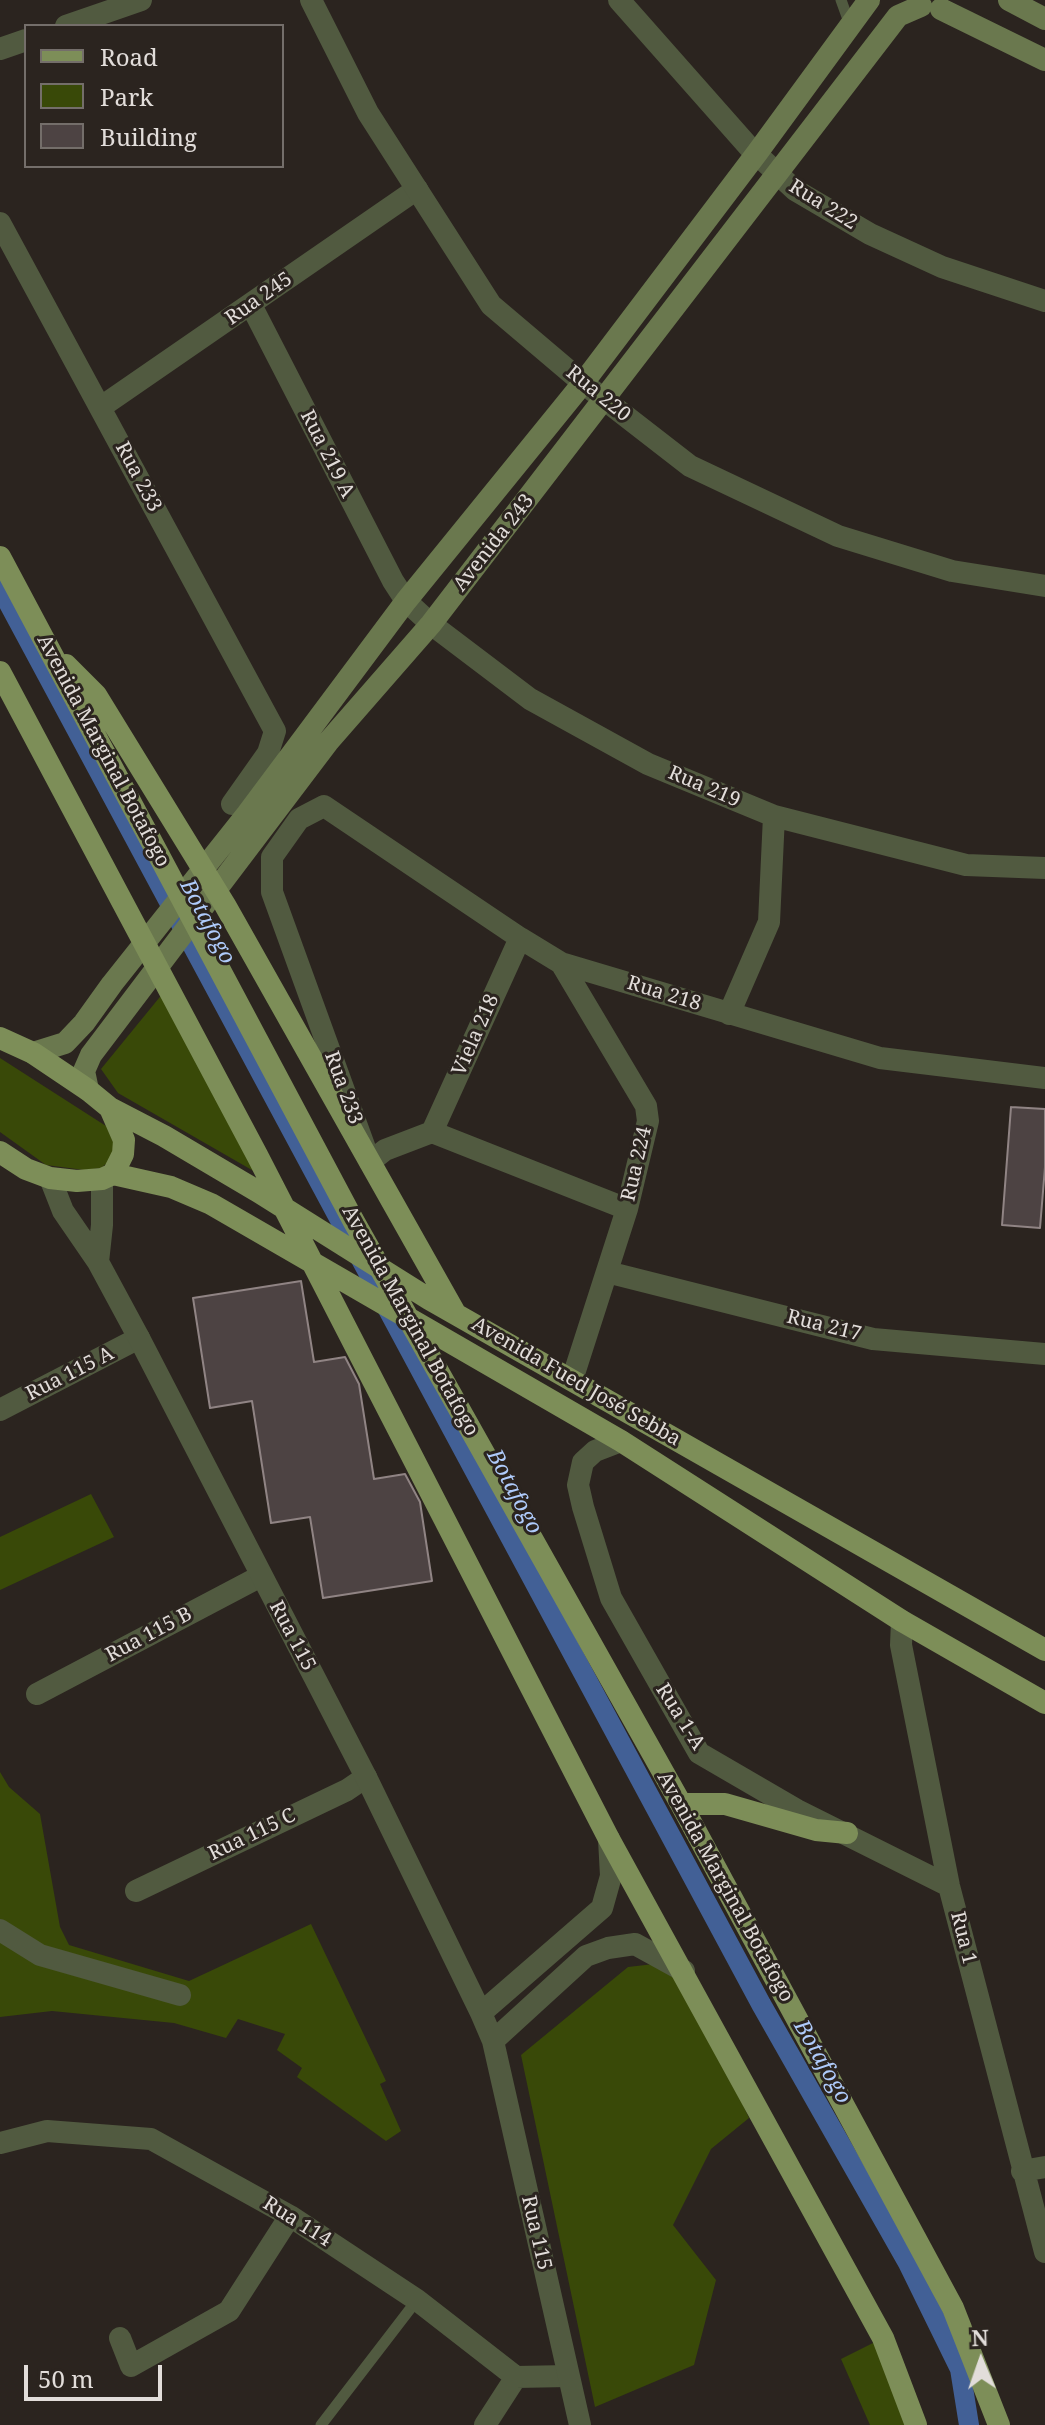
<!DOCTYPE html>
<html>
<head>
<meta charset="utf-8">
<style>
	body { margin:0 }
	#map { position:relative; width:1045px; height:2425px; overflow:hidden; background:#2b241f; font-family:"Noto Serif",serif }
	canvas { display:block }
	.legend { position:absolute; left:24px; top:24px; width:260px; height:144px; box-sizing:border-box; background:#2b241f; border:2px solid #746e6a; margin:0; padding:10px 14px; list-style:none; font-size:24px; color:#e2ddda }
	.legend li { display:flex; align-items:center; gap:16px; height:40px }
	.legend b { width:40px; border:2px solid #746e6a }
	.north { position:absolute; left:941px; top:2321px; width:80px; height:80px; -webkit-text-stroke:6px #2b241f; paint-order:stroke; rotate:358deg; font-size:22px; font-weight:700; line-height:32px; text-align:center; color:#e2ddda }
	.north::after { content:''; display:block; margin:auto; width:28px; height:36px; background:#e2ddda; clip-path:polygon(50% 0,100% 100%,50% 72%,0 100%) }
	.scale { position:absolute; left:24px; top:2365px; width:138px; height:36px; box-sizing:border-box; border:4px solid #e2ddda; border-top:0; padding-left:10px; font-size:24px; line-height:28px; white-space:nowrap; color:#e2ddda; -webkit-text-stroke:6px #2b241f; paint-order:stroke }
</style>
</head>
<body>
<div id="map">
<canvas width="1045" height="2425"></canvas>
<ul class="legend">
<li><b style="height:10px;background:#7d8e58"></b>Road</li>
<li><b style="height:22px;background:#394908"></b>Park</li>
<li><b style="height:22px;background:#4d4343"></b>Building</li>
</ul>
<div class="north">N</div>
<div class="scale">50 m</div>
</div>
<script>
const ctx = document.querySelector('canvas').getContext('2d');
ctx.lineJoin = 'round';
function paint(path, color) {
  ctx.fillStyle = color;
  ctx.fill(path, 'evenodd');
}
function shape(rows) {
  const path = new Path2D();
  for (const r of rows) {
    path.moveTo(r[0], r[1]);
    for (let i = 2; i < r.length; i += 2) path.lineTo(r[i], r[i + 1]);
  }
  return path;
}
function trace(path, color, width, dash) {
  ctx.strokeStyle = color;
  ctx.lineWidth = width;
  ctx.lineCap = dash ? 'butt' : 'round';
  ctx.setLineDash(dash || []);
  ctx.stroke(path);
}
function label(font, color, halo, rows, align = 'center') {
  ctx.font = font + ' "Noto Serif",serif';
  ctx.lineWidth = 6;
  ctx.setLineDash([]);
  ctx.textBaseline = 'middle';
  ctx.strokeStyle = halo;
  ctx.fillStyle = color;
  for (const [text, x, y, turn = 0] of rows) {
    ctx.save();
    ctx.translate(x, y);
    ctx.rotate((+turn || 0) * Math.PI / 180);
    ctx.textAlign = isNaN(turn) ? turn : align;
    if (halo) ctx.strokeText(text, 0, 0);
    ctx.fillText(text, 0, 0);
    ctx.restore();
  }
}
const green = shape([
	[168,987,264,1177,118,1093,101,1069],
	[0,1058,106,1126,115,1146,112,1159,101,1168,84,1170,46,1165,0,1132],
	[91,1494,114,1537,0,1590,0,1537],
	[0,1772,9,1787,40,1814,60,1927,69,1945,189,1981,311,1924,386,2081,380,2084,401,2131,386,2141,297,2077,302,2068,277,2050,285,2034,238,2019,226,2038,174,2023,52,2011,0,2017],
	[654,1964,685,1979,749,2118,711,2149,673,2225,716,2280,694,2365,595,2407,521,2055,628,1967],
	[883,2338,916,2425,870,2425,841,2359]
]);
const canal = shape([
	[0,587,761,2004,908,2263,960,2369,969,2425]
]);
const building = shape([
	[1011,1107,1045,1109,1045,1167,1040,1228,1002,1225,1011,1107],
	[301,1281,314,1362,345,1357,359,1384,374,1479,405,1474,420,1502,432,1581,323,1598,310,1517,271,1523,252,1401,210,1408,193,1298,301,1281]
]);
const service = shape([
	[841,0,850,25],
	[321,2425,417,2300]
]);
const minor = shape([
	[619,0,749,147,795,190,870,234,942,267,1045,301],
	[66,26,141,0],
	[0,49,26,40],
	[0,223,275,731,268,753,232,804],
	[251,305,393,581,406,601,431,624,530,699,648,764,774,816,966,865,1045,868],
	[101,407,417,189],
	[561,963,646,1106,648,1121,627,1209,572,1380],
	[729,1014,769,922,774,816],
	[432,1132,385,1150,370,1162,272,892,272,857,299,819,324,806,520,938,561,963,880,1058,1045,1078],
	[432,1132,520,938],
	[432,1132,627,1209],
	[607,1272,873,1339,1045,1354],
	[0,1410,139,1338],
	[621,1441,595,1451,583,1462,578,1485,583,1507,611,1598,699,1753,797,1810,949,1886],
	[902,1621,901,1645,949,1886,1045,2252],
	[37,1694,261,1576],
	[136,1891,347,1790,366,1777],
	[0,1930,40,1955,180,1995],
	[0,2143,47,2131,151,2139,290,2216,417,2300,516,2377,568,2376],
	[1022,2171,1045,2167],
	[120,2338,131,2366,229,2311,290,2216],
	[485,2425,516,2377]
]);
const tertiary = shape([
	[311,0,368,113,491,305,583,383,690,466,838,536,952,571,1045,586],
	[50,1178,63,1211,98,1262,139,1338,366,1777,481,2013,493,2041,580,2425],
	[98,1262,102,1225,102,1179],
	[481,2013,602,1908,611,1876,609,1839],
	[493,2041,586,1956,608,1948,635,1944,684,1971]
]);
const secondary = shape([
	[1009,0,1045,19],
	[941,9,1045,60],
	[33,1053,65,1043,84,1023,112,984,247,814,406,601,583,383,757,153,869,0],
	[88,1090,84,1071,91,1055,328,742,431,624,898,16,921,6]
]);
const primary = shape([
	[0,557,353,1220,681,1804,953,2308,999,2425],
	[66,665,96,695,225,905,455,1313],
	[0,672,257,1155,609,1839,883,2338,916,2425],
	[0,1038,33,1053,88,1090,110,1108,124,1140,123,1154,113,1174,102,1179,77,1181,50,1178,26,1169,0,1152],
	[110,1108,164,1136,257,1191,429,1299,1045,1650],
	[113,1174,171,1187,211,1204,621,1441,902,1621,1045,1703],
	[681,1804,725,1804,816,1830,847,1833]
]);
const streetNames = [
	["Rua 222",823,205,32],
	["Rua 245",259,299,-35],
	["Rua 220",598,394,39],
	["Rua 219 A",327,454,63],
	["Rua 233",138,477,62],
	["Avenida 243",494,543,-52],
	["Avenida Marginal Botafogo",103,751,62],
	["Rua 219",704,787,23],
	["Rua 218",664,994,17],
	["Viela 218",476,1035,-66],
	["Rua 233",343,1088,70],
	["Rua 224",637,1164,-77],
	["Avenida Marginal Botafogo",410,1321,61],
	["Rua 217",824,1326,14],
	["Rua 115 A",70,1374,-27],
	["Avenida Fued José Sebba",576,1382,30],
	["Rua 115 B",149,1635,-28],
	["Rua 115",292,1636,62],
	["Rua 1-A",680,1717,58],
	["Rua 115 C",252,1835,-26],
	["Avenida Marginal Botafogo",725,1887,61],
	["Rua 1",963,1938,76],
	["Rua 114",297,2222,32],
	["Rua 115",536,2233,77]
];
const waterNames = [
	["Botafogo",207,922,62],
	["Botafogo",514,1492,62],
	["Botafogo",822,2062,60]
];
paint(green, '#394908');
trace(canal, '#426096', 20);
paint(building, '#4d4343');
trace(building, '#908484', 2);
trace(service, '#515a40', 11);
trace(minor, '#515a40', 22);
trace(tertiary, '#515a40', 22);
trace(secondary, '#6a784e', 22);
trace(primary, '#7d8e58', 22);
label('20px', '#e2ddda', '#2b241f', streetNames);
label('italic 22px', '#afcbfb', '#2b241f', waterNames);
</script>
</body>
</html>
